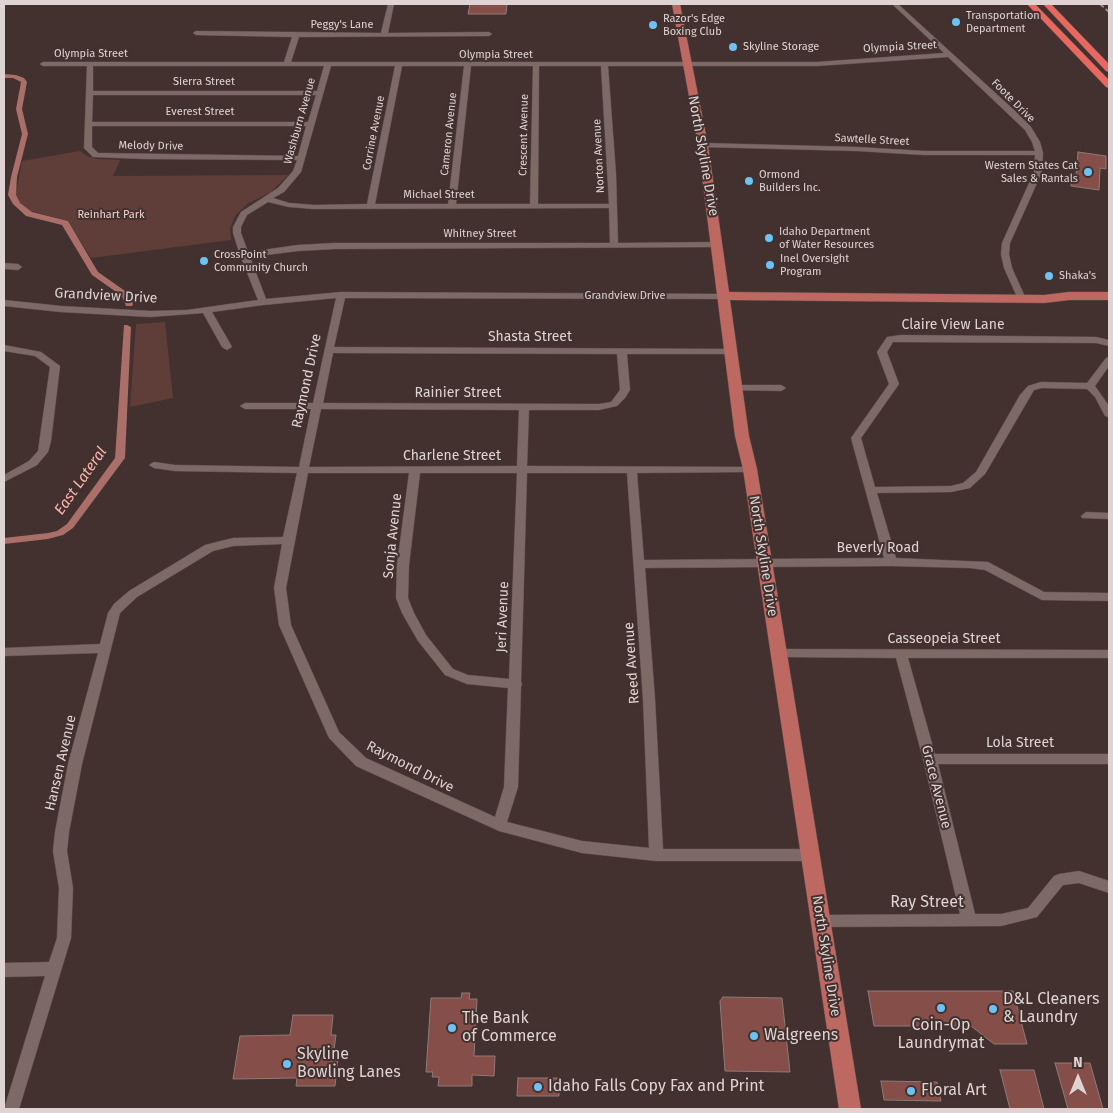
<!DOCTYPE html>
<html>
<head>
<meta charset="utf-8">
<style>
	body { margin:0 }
	#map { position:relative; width:1113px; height:1113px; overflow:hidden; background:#42312f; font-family:"Fira Sans",sans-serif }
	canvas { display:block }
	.frame { position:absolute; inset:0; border:5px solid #dfd4d3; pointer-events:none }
	.north { position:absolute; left:1053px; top:1053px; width:50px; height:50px; -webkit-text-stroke:4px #42312f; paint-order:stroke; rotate:0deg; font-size:14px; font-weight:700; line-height:20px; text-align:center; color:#dfd4d3 }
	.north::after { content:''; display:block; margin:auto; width:18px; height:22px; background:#dfd4d3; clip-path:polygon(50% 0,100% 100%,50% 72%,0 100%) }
</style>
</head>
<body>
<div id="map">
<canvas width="1113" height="1113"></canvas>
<div class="frame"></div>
<div class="north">N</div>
</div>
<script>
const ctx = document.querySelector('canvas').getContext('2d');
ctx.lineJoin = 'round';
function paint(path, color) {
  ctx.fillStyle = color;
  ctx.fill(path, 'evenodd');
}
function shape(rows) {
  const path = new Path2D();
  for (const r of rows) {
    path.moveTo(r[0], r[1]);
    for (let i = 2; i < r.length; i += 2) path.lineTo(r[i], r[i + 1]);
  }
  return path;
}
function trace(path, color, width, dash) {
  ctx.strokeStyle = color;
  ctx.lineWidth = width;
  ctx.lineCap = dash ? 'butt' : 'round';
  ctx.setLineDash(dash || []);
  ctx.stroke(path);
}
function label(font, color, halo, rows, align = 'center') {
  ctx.font = font + ' "Fira Sans",sans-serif';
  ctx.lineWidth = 4;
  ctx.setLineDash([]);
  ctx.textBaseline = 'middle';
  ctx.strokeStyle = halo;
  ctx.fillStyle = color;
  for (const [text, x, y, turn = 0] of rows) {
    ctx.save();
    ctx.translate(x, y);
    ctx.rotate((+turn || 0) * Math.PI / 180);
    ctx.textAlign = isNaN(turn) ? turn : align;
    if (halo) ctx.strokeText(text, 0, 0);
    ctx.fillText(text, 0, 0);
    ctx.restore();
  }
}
const green = shape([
	[80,151,87,156,97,159,120,160,113,176,288,175,271,192,247,204,235,216,230,228,231,240,91,258,68,221,27,210,15,199,22,161],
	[165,322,173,398,130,407,136,324]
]);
const canal = shape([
	[4,74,16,75,24,78,27,82,22,109,28,134,17,177,16,195,20,203,32,212,68,221,98,272,128,293,133,304,132,306,126,306,122,296,92,275,62,225,26,216,13,204,8,195,11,177,22,134,16,109,21,82,13,78,4,78,4,74],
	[124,325,127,325,131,327,125,458,73,528,63,535,48,539,4,544,4,538,48,533,57,531,67,524,115,458,124,325]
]);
const building = shape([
	[470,4,507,4,506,14,468,14,470,4],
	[1078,152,1106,156,1106,169,1100,168,1099,190,1071,186,1072,174,1076,175,1078,152],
	[868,991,1013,991,1027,1044,994,1044,971,1026,874,1026,868,991],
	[462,993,470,993,469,999,477,999,474,1056,495,1056,494,1076,472,1075,472,1086,438,1086,439,1077,432,1077,433,1072,426,1072,431,998,461,998,462,993],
	[723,997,782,998,790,1072,725,1071,720,1001,723,997],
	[293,1015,333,1015,331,1035,336,1035,334,1050,339,1050,335,1086,296,1086,297,1078,233,1079,240,1036,290,1035,293,1015],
	[1055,1063,1090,1063,1103,1109,1068,1109,1055,1063],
	[1000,1070,1034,1070,1044,1109,1010,1109,1000,1070],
	[518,1078,559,1078,559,1096,517,1096,518,1078],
	[881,1081,937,1082,941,1101,884,1100,881,1081]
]);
const minor = shape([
	[388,4,394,4,388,33,489,32,492,34,489,36,299,37,291,62,817,62,944,53,892,4,898,4,1014,110,1031,127,1040,142,1043,153,1042,172,1010,243,1009,254,1012,268,1026,299,1025,301,1022,302,1018,299,1004,268,1001,254,1002,243,1034,172,1035,155,924,155,857,151,703,147,699,145,703,143,857,147,924,151,1035,151,1032,142,1025,130,948,57,817,66,608,66,616,174,618,243,717,242,721,245,720,247,334,249,298,251,250,257,266,299,341,292,726,294,727,296,723,299,345,298,334,347,733,349,733,353,730,354,627,354,630,390,625,398,617,406,599,410,529,410,527,466,754,467,755,469,750,472,637,473,644,560,884,558,851,438,889,384,877,352,887,337,901,335,1096,337,1109,340,1109,346,1096,343,893,342,887,352,899,384,861,438,875,487,951,486,963,483,976,472,1020,395,1028,386,1041,382,1087,383,1106,358,1109,357,1109,366,1095,386,1109,406,1109,417,1105,416,1095,397,1087,389,1042,388,1034,390,985,474,970,488,951,492,877,493,896,558,988,562,1044,592,1109,593,1109,601,1042,600,985,570,970,568,891,566,645,568,655,699,663,849,810,849,815,851,817,855,815,859,810,861,656,861,582,853,499,831,356,766,329,738,279,625,274,588,282,544,233,546,213,551,137,597,120,613,82,764,69,832,67,851,73,888,71,938,19,1109,4,1109,45,976,4,977,4,963,49,962,57,938,59,888,53,851,55,832,68,764,98,653,4,656,4,648,100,644,108,613,114,604,129,591,205,545,233,538,283,537,297,473,175,471,154,468,149,465,154,462,175,465,299,467,311,409,245,409,240,406,245,403,313,403,336,298,263,305,212,312,232,347,227,350,222,347,203,313,150,317,61,312,4,306,4,300,61,306,150,311,187,310,258,300,240,255,233,233,233,227,241,212,278,188,293,171,297,160,146,159,93,157,84,148,87,66,43,66,40,64,43,62,284,62,292,37,196,35,193,33,196,31,381,33,388,4],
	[93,66,324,66,317,91,93,91,93,66],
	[331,66,395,66,367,204,314,205,289,203,273,198,284,192,301,172,331,66],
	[402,66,464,66,448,204,375,204,402,66],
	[471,66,533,66,530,204,456,204,471,66],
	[539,66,601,66,609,204,538,204,539,66],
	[93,95,316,95,308,122,92,122,93,95],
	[92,126,306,126,298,156,98,153,92,147,92,126],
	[268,202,289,207,314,209,609,208,610,243,334,243,298,245,248,252,241,233,241,227,247,215,268,202],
	[333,353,617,354,620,390,611,402,599,404,323,403,333,353],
	[321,409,519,410,517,466,309,467,321,409],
	[308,473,409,473,397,565,396,598,402,613,418,641,445,675,467,684,508,688,504,787,495,817,366,758,339,732,291,625,286,588,308,473],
	[420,473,517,473,509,679,468,675,453,669,426,635,414,613,408,598,409,565,420,473],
	[527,473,627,473,643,699,649,848,582,841,507,822,518,787,521,687,522,684,521,682,527,473],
	[4,263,18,264,22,267,18,270,4,269,4,263],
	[4,345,41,352,60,366,51,441,48,452,37,465,4,482,4,475,29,461,38,451,50,367,35,356,4,351,4,345],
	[735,385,781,385,786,388,781,391,732,390,730,388,732,386,735,385],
	[1086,512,1109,513,1109,519,1082,518,1081,516,1086,512],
	[779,649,1109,650,1109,658,908,658,935,754,1109,754,1109,764,938,764,975,914,1001,914,1028,908,1054,876,1059,874,1079,871,1109,881,1109,893,1079,883,1063,885,1037,917,1001,926,821,927,816,925,814,921,816,917,821,915,960,914,923,759,896,658,779,657,775,656,773,653,775,650,779,649]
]);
const major = shape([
	[672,4,680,4,708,145,729,292,1044,295,1069,292,1109,292,1109,300,1069,300,1044,303,730,300,749,436,757,469,861,1109,839,1109,743,469,735,436,698,145,672,4]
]);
const highway = shape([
	[1027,4,1035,4,1109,80,1109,88,1106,87,1027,4],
	[1043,4,1051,4,1109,64,1109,72,1106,71,1043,4]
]);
const rail = shape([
	[1100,4,1109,12]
]);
const markers = [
	[956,22,5,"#6ec2f3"],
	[653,25,5,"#6ec2f3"],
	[733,47,5,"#6ec2f3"],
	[1088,172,5,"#6ec2f3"],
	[749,181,5,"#6ec2f3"],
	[769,238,5,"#6ec2f3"],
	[204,261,5,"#6ec2f3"],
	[770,265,5,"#6ec2f3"],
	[1049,276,5,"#6ec2f3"],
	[941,1008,5,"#6ec2f3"],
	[993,1009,5,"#6ec2f3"],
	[452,1028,5,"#6ec2f3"],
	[754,1036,5,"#6ec2f3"],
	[287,1064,5,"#6ec2f3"],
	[538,1087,5,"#6ec2f3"],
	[911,1091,5,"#6ec2f3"]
];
const farPoinames = [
	["Transportation",966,16],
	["Department",966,29],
	["Razor's Edge",663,19],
	["Boxing Club",663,32],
	["Skyline Storage",743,47],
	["Western States Cat",1078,166,"right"],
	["Sales & Rantals",1078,179,"right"],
	["Ormond",759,175],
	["Builders Inc.",759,188],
	["Idaho Department",779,232],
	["of Water Resources",779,245],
	["CrossPoint",214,255],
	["Community Church",214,268],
	["Inel Oversight",780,259],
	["Program",780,272],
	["Shaka's",1059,276]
];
const farStreetnames = [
	["Peggy's Lane",342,25],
	["Olympia Street",900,47,-3],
	["Olympia Street",91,54],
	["Olympia Street",496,55],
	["Sierra Street",204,82],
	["Foote Drive",1013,101,45],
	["Everest Street",200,112],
	["Washburn Avenue",300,121,-74],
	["Corrine Avenue",374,133,-79],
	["Cameron Avenue",449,134,-84],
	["Crescent Avenue",524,135,-89],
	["Sawtelle Street",872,140,3],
	["Melody Drive",151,146,1],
	["Norton Avenue",599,156,-93],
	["Michael Street",439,195],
	["Whitney Street",480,234],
	["Grandview Drive",625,296]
];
const farParknames = [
	["Reinhart Park",111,215]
];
const streetNames = [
	["North Skyline Drive",703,156,80],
	["Grandview Drive",106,296,3],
	["Claire View Lane",953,325],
	["Shasta Street",530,337],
	["Raymond Drive",307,381,-78],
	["Rainier Street",458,393],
	["Charlene Street",452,456],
	["Sonja Avenue",393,536,-84],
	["Beverly Road",878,548],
	["North Skyline Drive",763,556,81],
	["Jeri Avenue",503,617,-88],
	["Casseopeia Street",944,639],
	["Reed Avenue",632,663,-94],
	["Lola Street",1020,743],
	["Hansen Avenue",61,763,-77],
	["Raymond Drive",410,767,27],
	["Grace Avenue",936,787,76],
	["North Skyline Drive",826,956,81]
];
const waterNames = [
	["East Lateral",81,481,-55]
];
const nearStreetnames = [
	["Ray Street",927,903]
];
const nearPoinames = [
	["D&L Cleaners",1003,1000],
	["& Laundry",1003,1018],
	["The Bank",462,1019],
	["of Commerce",462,1037],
	["Coin-Op",941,1026,"center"],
	["Laundrymat",941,1044,"center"],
	["Walgreens",764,1036],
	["Skyline",297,1055],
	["Bowling Lanes",297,1073],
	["Idaho Falls Copy Fax and Print",548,1087],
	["Floral Art",921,1091]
];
paint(green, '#5f3e3a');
paint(canal, '#aa6f69');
paint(building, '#854e48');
trace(building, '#8e7b78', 1);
trace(minor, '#5b4d4c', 1);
trace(major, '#5b4d4c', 1);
trace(highway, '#5b4d4c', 1);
paint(minor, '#7d6a67');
paint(major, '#bd6962');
paint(highway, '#e7685f');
trace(rail, '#978a88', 2, [5, 2.5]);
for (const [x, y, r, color] of markers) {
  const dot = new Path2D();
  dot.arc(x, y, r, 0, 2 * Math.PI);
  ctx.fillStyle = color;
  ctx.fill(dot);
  trace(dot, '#42312f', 2);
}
label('11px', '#dfd4d3', '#42312f', farPoinames, 'left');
label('11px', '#dfd4d3', '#42312f', farStreetnames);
label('11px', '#f5d0cb', '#42312f', farParknames);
label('14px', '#dfd4d3', '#42312f', streetNames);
label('italic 15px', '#fcb5ad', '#42312f', waterNames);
label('16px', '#dfd4d3', '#42312f', nearStreetnames);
label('16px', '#dfd4d3', '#42312f', nearPoinames, 'left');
</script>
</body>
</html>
